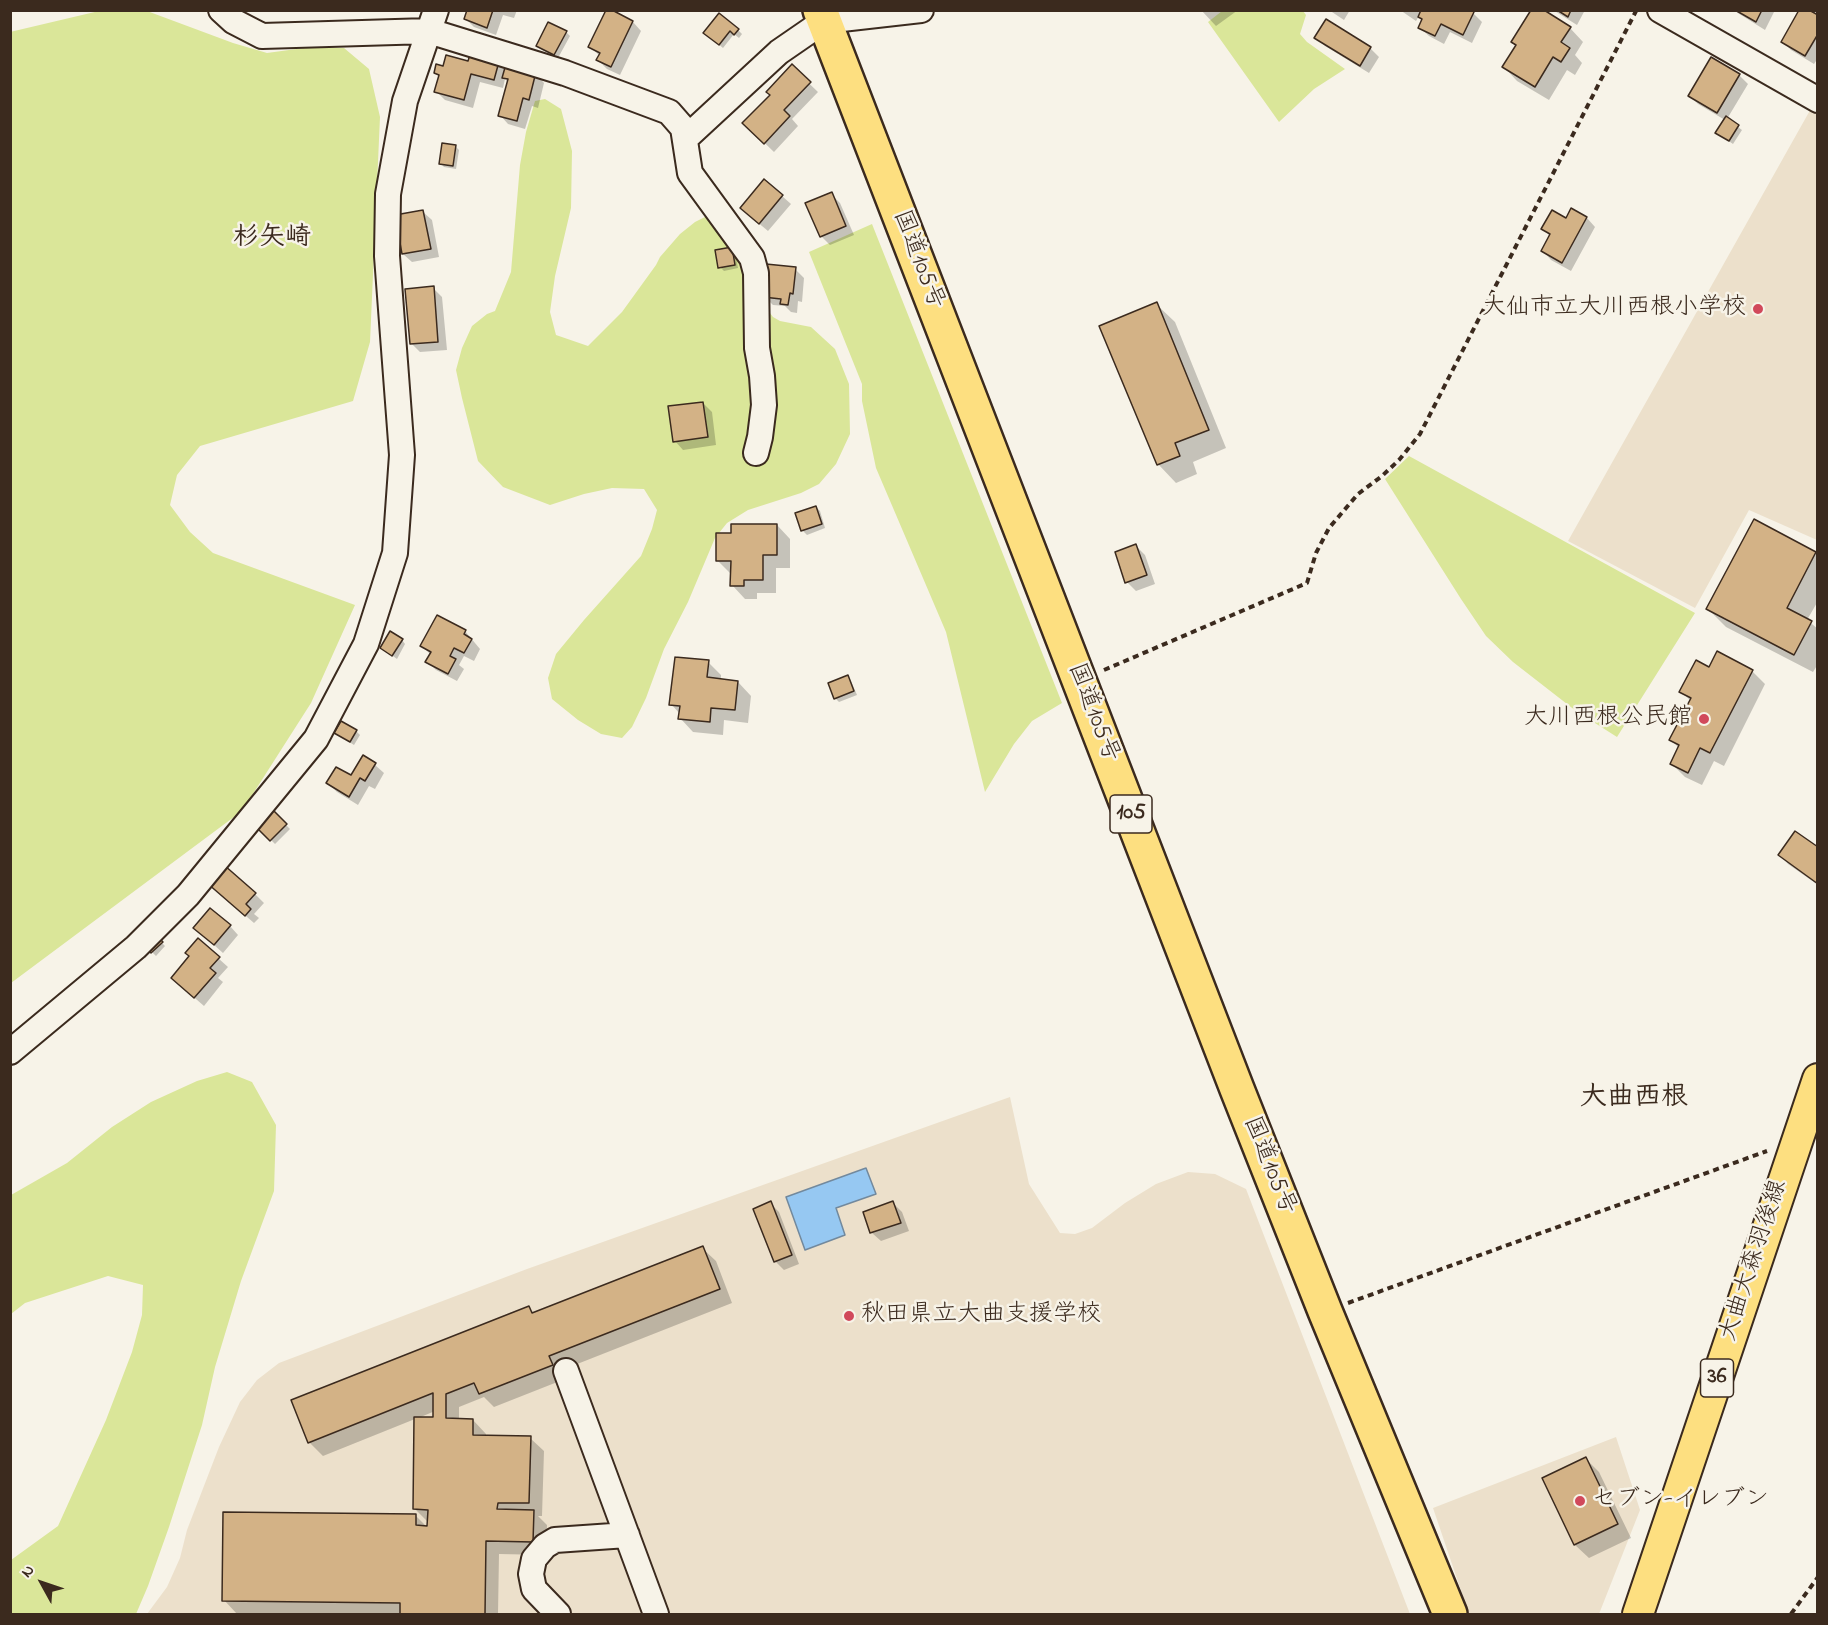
<!DOCTYPE html>
<html>
<head>
<meta charset="utf-8">
<style>
	body { margin:0 }
	#map { position:relative; width:1828px; height:1625px; overflow:hidden; background:#f7f3e8; font-family:"Indie Flower",sans-serif }
	canvas { display:block }
	.frame { position:absolute; inset:0; border:12px solid #3b2a1e; pointer-events:none }
	.north { position:absolute; left:12px; top:1553px; width:60px; height:60px; -webkit-text-stroke:4px #f7f3e8; paint-order:stroke; rotate:310deg; font-size:16px; font-weight:700; line-height:24px; text-align:center; color:#3b2a1e }
	.north::after { content:''; display:block; margin:auto; width:21px; height:27px; background:#3b2a1e; clip-path:polygon(50% 0,100% 100%,50% 72%,0 100%) }
</style>
</head>
<body>
<div id="map">
<canvas width="1828" height="1625"></canvas>
<div class="frame"></div>
<div class="north">N</div>
</div>
<script>
const ctx = document.querySelector('canvas').getContext('2d');
ctx.lineJoin = 'round';
function paint(path, color) {
  ctx.fillStyle = color;
  ctx.fill(path, 'evenodd');
}
function shape(rows) {
  const path = new Path2D();
  for (const r of rows) {
    path.moveTo(r[0], r[1]);
    for (let i = 2; i < r.length; i += 2) path.lineTo(r[i], r[i + 1]);
  }
  return path;
}
function trace(path, color, width, dash) {
  ctx.strokeStyle = color;
  ctx.lineWidth = width;
  ctx.lineCap = dash ? 'butt' : 'round';
  ctx.setLineDash(dash || []);
  ctx.stroke(path);
}
function label(font, color, halo, rows, align = 'center') {
  ctx.font = font + ' "Indie Flower","Klee One",sans-serif';
  ctx.lineWidth = 5;
  ctx.setLineDash([]);
  ctx.textBaseline = 'middle';
  ctx.strokeStyle = halo;
  ctx.fillStyle = color;
  for (const [text, x, y, turn = 0] of rows) {
    ctx.save();
    ctx.translate(x, y);
    ctx.rotate((+turn || 0) * Math.PI / 180);
    ctx.textAlign = isNaN(turn) ? turn : align;
    if (halo) ctx.strokeText(text, 0, 0);
    ctx.fillText(text, 0, 0);
    ctx.restore();
  }
}
const built = shape([
	[1813,105,1818,108,1817,540,1749,510,1695,608,1568,541],
	[1010,1097,1029,1184,1060,1233,1075,1234,1092,1228,1125,1203,1156,1184,1188,1172,1215,1174,1246,1189,1410,1614,147,1614,167,1587,180,1558,187,1530,219,1447,240,1402,257,1380,279,1363,527,1269],
	[1616,1437,1640,1510,1599,1614,1469,1614,1433,1508]
]);
const green = shape([
	[99,11,147,11,233,43,267,53,311,47,344,48,369,69,380,117,370,342,353,401,200,446,177,475,170,505,190,532,213,553,355,605,311,703,242,811,11,983,10,32],
	[1222,11,1303,11,1306,15,1300,34,1307,42,1345,69,1314,89,1279,122,1208,22],
	[545,99,561,109,572,151,571,208,555,276,550,312,556,335,588,346,622,312,656,265,660,257,680,234,695,222,711,214,726,216,766,308,773,317,780,321,811,327,835,349,849,384,850,434,836,464,819,484,801,493,748,510,727,523,715,538,688,602,664,649,646,698,632,727,622,738,601,734,578,720,552,699,548,678,556,654,584,620,641,556,652,529,657,510,644,489,612,488,584,494,550,505,503,487,478,461,462,398,456,370,462,348,472,326,487,314,495,311,511,272,520,165,526,132,535,101],
	[872,224,1062,703,1032,721,1014,744,985,792,946,632,876,468,862,401,862,384,809,252],
	[1409,456,1695,613,1617,737,1576,711,1513,662,1486,636,1461,599,1385,479],
	[227,1072,252,1082,276,1125,274,1191,241,1281,215,1367,202,1425,169,1527,148,1586,136,1614,11,1614,11,1560,58,1526,106,1420,132,1352,142,1315,143,1285,108,1276,25,1303,11,1314,11,1195,67,1163,112,1127,151,1102,197,1081]
]);
const water = shape([
	[866,1168,876,1194,836,1208,845,1235,805,1250,786,1197,866,1168]
]);
const shadow = shape([
	[468,10,517,10,514,18,503,15,496,35,474,27,465,18],
	[608,10,633,22,641,31,620,75,607,69,598,60,600,56,590,47],
	[1201,10,1238,10,1216,26],
	[1329,10,1350,10,1344,20],
	[1400,10,1468,10,1473,13,1482,22,1472,43,1450,32,1444,44,1429,36,1420,28,1423,20,1419,16,1416,21],
	[1553,10,1585,10,1577,25],
	[1733,10,1775,10,1765,30],
	[1818,17,1818,58,1814,64,1791,50,1783,42],
	[1570,28,1583,42,1575,55,1582,63,1575,75,1567,70,1549,100,1517,81,1504,67],
	[738,30,742,34,739,38,734,34,723,48,705,33],
	[566,32,570,36,558,58,542,50,538,46],
	[1316,37,1370,48,1379,57,1369,73,1325,46],
	[472,52,536,74,544,83,538,108,532,106,525,129,508,124,500,115,509,83,505,79,503,88,480,82,473,108,445,100,436,91,440,77,435,73,444,67,469,63],
	[792,67,818,92,792,119,798,126,774,152,744,123,772,95],
	[1739,75,1748,84,1727,119,1742,130,1733,144,1717,133,1725,120,1698,104,1690,96],
	[455,146,459,150,456,169,444,167,440,163],
	[831,194,840,203,854,235,830,245,821,236],
	[782,196,791,204,768,231,750,216],
	[1572,210,1587,218,1595,227,1571,271,1551,260,1543,251,1551,237,1543,229,1566,220],
	[423,212,432,220,439,257,412,262,403,254],
	[731,249,735,253,738,268,724,271,720,267],
	[795,269,804,278,802,302,798,301,797,313,791,312,785,306,773,305,764,296],
	[433,288,442,297,447,350,420,352,411,343],
	[1156,304,1175,322,1226,448,1193,462,1197,474,1176,483,1158,464],
	[703,403,712,412,716,445,683,450,675,441],
	[816,507,820,511,825,528,807,535,803,531,797,514],
	[777,525,790,539,790,568,776,568,776,593,757,593,757,599,745,599,732,585,731,574,717,560],
	[1136,546,1145,555,1155,584,1136,591,1127,582],
	[1815,553,1818,556,1818,601,1807,620,1818,629,1818,664,1813,672,1726,627,1708,609],
	[437,617,465,631,480,649,474,661,464,656,459,665,464,669,457,681,436,670,427,661,431,655,422,646],
	[402,640,405,644,397,659,382,648],
	[708,662,721,675,721,680,738,682,751,696,748,723,724,720,723,735,693,732,680,718,680,714,671,704],
	[1709,669,1752,671,1765,684,1724,766,1714,761,1702,785,1685,777,1672,764,1679,748,1671,740,1691,701,1681,692],
	[847,677,851,681,857,695,839,702,835,698],
	[356,731,360,735,354,745,335,733],
	[375,765,384,773,375,789,369,786,358,805,337,792,328,783,351,778],
	[273,812,290,829,275,844,258,827],
	[1818,849,1818,885,1788,864,1780,855],
	[218,892,255,894,264,903,254,914,259,918,254,923],
	[230,926,238,935,223,953,204,936],
	[154,935,165,946,156,956,145,945],
	[198,940,228,967,218,978,223,982,204,1006,181,986],
	[770,1203,779,1212,799,1264,784,1270,775,1261],
	[893,1203,902,1212,909,1231,881,1241,872,1233,865,1213],
	[702,1248,716,1261,732,1303,562,1370,565,1379,494,1407,484,1397,459,1407,459,1420,473,1420,486,1434,486,1437,530,1438,544,1451,542,1516,538,1516,547,1525,546,1555,499,1554,498,1614,237,1614,224,1600,415,1515,429,1529,429,1523,415,1509,415,1419,323,1456,309,1442,528,1307,535,1314],
	[435,1411,434,1419,416,1419],
	[1586,1459,1599,1472,1631,1538,1589,1558,1575,1545,1544,1479]
]);
const building = shape([
	[467,10,493,10,487,28,464,19,467,10],
	[606,10,612,10,633,21,611,67,596,60,600,53,588,47,606,10],
	[1421,10,1471,10,1474,12,1463,35,1441,24,1435,36,1418,28,1422,19,1418,17,1421,10],
	[1531,10,1544,10,1571,27,1561,42,1570,48,1561,62,1553,57,1535,87,1502,67,1516,45,1511,42,1531,10],
	[1557,10,1571,10,1568,17,1557,10],
	[1735,10,1762,10,1756,22,1735,10],
	[1799,10,1809,10,1818,15,1818,34,1805,56,1781,42,1799,10],
	[719,13,739,29,734,35,730,31,719,45,703,33,719,13],
	[1326,19,1371,47,1360,66,1314,38,1326,19],
	[548,22,567,31,554,55,536,46,548,22],
	[471,51,500,58,494,80,471,74,464,100,434,92,439,75,434,73,436,64,443,66,446,55,468,61,471,51],
	[1711,57,1740,74,1717,113,1688,96,1711,57],
	[506,64,536,72,529,100,523,98,517,121,498,116,508,79,502,78,506,64],
	[792,64,811,82,784,110,790,116,764,144,742,123,770,95,766,92,792,64],
	[1726,116,1739,125,1729,141,1715,133,1726,116],
	[442,143,456,145,453,166,439,164,442,143],
	[764,179,783,195,759,224,740,208,764,179],
	[832,192,846,226,820,237,805,203,832,192],
	[1571,208,1587,217,1562,263,1541,251,1550,234,1541,229,1552,210,1566,218,1571,208],
	[423,210,431,249,402,254,395,215,423,210],
	[732,247,735,265,718,268,715,250,732,247],
	[766,264,796,267,793,294,790,293,788,305,780,304,781,299,763,297,766,264],
	[434,286,438,342,410,344,405,289,434,286],
	[1157,302,1209,430,1175,443,1180,456,1157,465,1099,326,1157,302],
	[703,402,708,437,673,442,668,406,703,402],
	[816,506,822,524,801,531,795,513,816,506],
	[1754,519,1816,552,1787,608,1812,621,1794,655,1706,609,1754,519],
	[731,524,777,524,777,555,763,555,763,580,744,580,744,586,730,586,731,561,716,561,716,533,731,533,731,524],
	[1136,544,1147,575,1125,583,1115,552,1136,544],
	[437,615,466,630,464,634,472,639,464,653,454,648,450,656,456,659,448,674,425,662,431,652,420,646,437,615],
	[390,631,403,639,392,656,380,648,390,631],
	[1717,651,1753,670,1710,753,1700,748,1688,773,1670,764,1679,745,1669,740,1691,698,1679,692,1696,660,1709,667,1717,651],
	[675,657,709,660,707,677,738,681,735,710,711,708,710,722,678,719,680,706,669,705,675,657],
	[848,675,854,691,834,699,828,683,848,675],
	[341,721,357,730,350,742,334,733,341,721],
	[363,755,376,763,365,781,360,778,349,797,326,783,336,767,351,775,363,755],
	[273,810,287,824,270,841,256,827,273,810],
	[1795,831,1818,847,1818,884,1778,855,1795,831],
	[224,865,256,893,246,904,251,909,245,916,207,883,224,865],
	[210,908,231,925,214,945,193,928,210,908],
	[154,933,163,942,151,953,143,945,154,933],
	[198,938,220,957,210,968,216,973,194,998,171,978,189,956,185,953,198,938],
	[771,1201,792,1255,774,1262,753,1209,771,1201],
	[893,1201,901,1223,870,1233,863,1212,893,1201],
	[703,1246,720,1289,549,1356,553,1365,479,1394,474,1383,446,1394,446,1418,473,1419,473,1435,531,1436,529,1503,498,1503,497,1509,534,1510,533,1542,486,1541,485,1614,400,1614,400,1603,222,1601,223,1512,416,1514,416,1525,427,1526,428,1510,413,1509,414,1417,433,1417,433,1393,308,1443,291,1400,529,1306,532,1313,703,1246],
	[1586,1457,1618,1524,1574,1545,1542,1478,1586,1457]
]);
const path = shape([
	[1104,670,1307,583,1316,553,1329,528,1358,494,1382,476,1399,460,1420,434,1636,11],
	[1348,1303,1767,1151],
	[1791,1614,1818,1577]
]);
const minor = shape([
	[221,10,233,21,262,36,429,31,565,73,669,112,683,128,690,173,752,258,756,273,757,348,762,376,764,405,760,437,756,453],
	[1660,10,1818,100],
	[686,138,779,52,824,21,921,10],
	[10,1052,136,947,188,895,316,739,366,644,395,553,402,455,387,256,388,194,405,101,436,10],
	[566,1371,656,1614],
	[558,1614,534,1589,531,1574,534,1559,545,1546,555,1540,627,1535]
]);
const major = shape([
	[1638,1614,1818,1079]
]);
const highway = shape([
	[820,10,1237,1089,1325,1311,1450,1614]
]);
const markers = [
	[1758,309,6,"#d1495b"],
	[1704,719,6,"#d1495b"],
	[849,1316,6,"#d1495b"],
	[1580,1501,6,"#d1495b"]
];
const shields = [
	[1131,814,42],
	[1717,1378,33]
];
const shieldNames = [
	["105",1131,814],
	["36",1717,1378]
];
const streetNames = [
	["国道105号",917,260,69],
	["国道105号",1092,713,69],
	["国道105号",1268,1166,68],
	["大曲大森羽後線",1755,1261,-72]
];
const poiNames = [
	["大仙市立大川西根小学校",1746,309],
	["大川西根公民館",1692,719],
	["秋田県立大曲支援学校",861,1316,"left"],
	["セブン-イレブン",1592,1501,"left"]
];
const neighbourhoodNames = [
	["杉矢崎",272,240]
];
const quarterNames = [
	["大曲西根",1634,1100]
];
paint(built, '#ece0cb');
paint(green, '#dae699');
paint(water, '#96c8f2');
trace(water, '#72899d', 1.5);
paint(shadow, '#0003');
paint(building, '#d3b286');
trace(building, '#3b2a1e', 1.5);
trace(minor, '#3b2a1e', 28);
trace(major, '#3b2a1e', 34);
trace(highway, '#3b2a1e', 38);
trace(path, '#3b2a1e', 4, [6, 4.5]);
trace(minor, '#f7f3e8', 24);
trace(major, '#fddf80', 30);
trace(highway, '#fddf80', 33);
for (const [x, y, r, color] of markers) {
  const dot = new Path2D();
  dot.arc(x, y, r, 0, 2 * Math.PI);
  ctx.fillStyle = color;
  ctx.fill(dot);
  trace(dot, '#f7f3e8', 2);
}
for (const [x, y, w] of shields) {
  const box = new Path2D();
  box.roundRect(x - w / 2, y - 19, w, 38, 4.5);
  ctx.fillStyle = '#f7f3e8';
  ctx.fill(box);
  trace(box, '#3b2a1e', 1.5);
}
label('bold 22px', '#3b2a1e', null, shieldNames);
label('24px', '#3b2a1e', '#f7f3e8', streetNames);
label('24px', '#3b2a1e', '#f7f3e8', poiNames, 'right');
label('bold 26px', '#3b2a1e', '#f7f3e8', neighbourhoodNames);
label('bold 27px', '#3b2a1e', '#f7f3e8', quarterNames);
</script>
</body>
</html>
